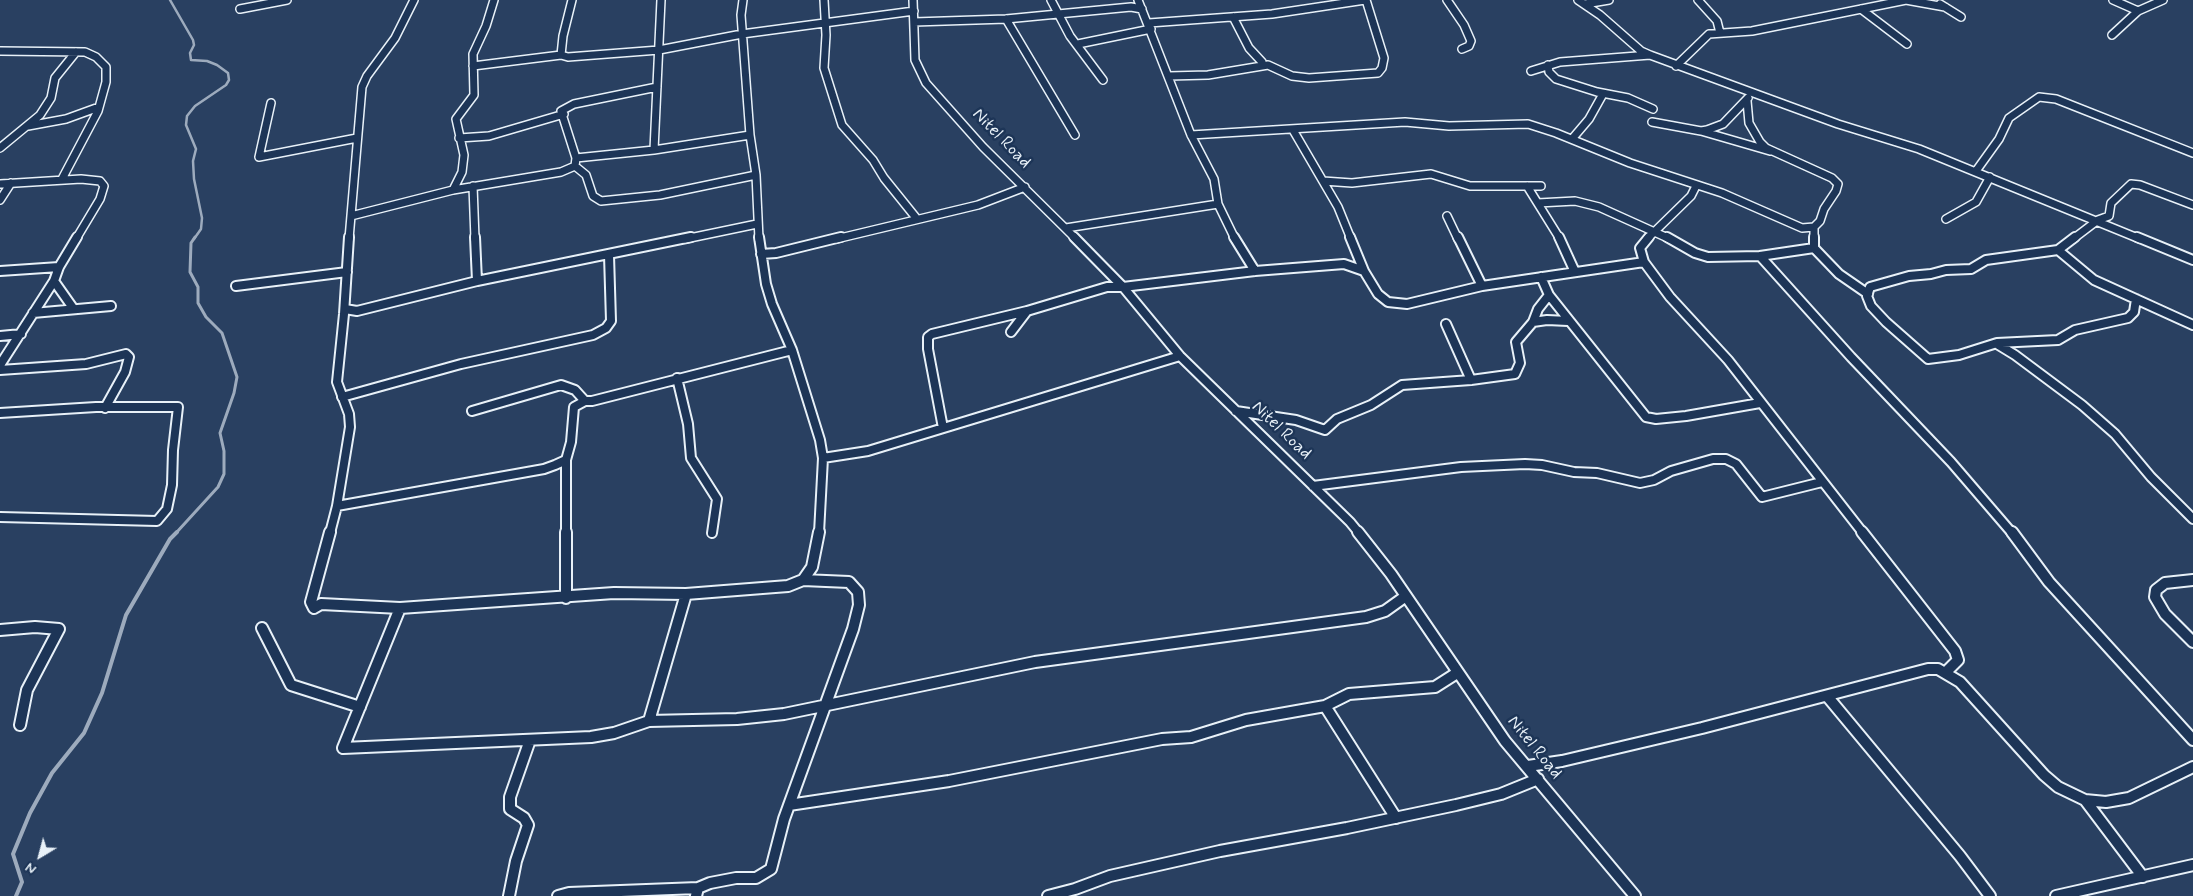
<!DOCTYPE html>
<html>
<head>
<meta charset="utf-8">
<style>
	body { margin:0 }
	#map { position:relative; width:2193px; height:896px; overflow:hidden; background:#294061; font-family:Mynerve,sans-serif }
	canvas { display:block }
	.north { position:absolute; left:15px; top:831px; width:50px; height:50px; -webkit-text-stroke:4px #1d3557; paint-order:stroke; rotate:217deg; font-size:14px; font-weight:700; line-height:20px; text-align:center; color:#e8f1f8 }
	.north::after { content:''; display:block; margin:auto; width:18px; height:22px; background:#e8f1f8; clip-path:polygon(50% 0,100% 100%,50% 72%,0 100%) }
</style>
</head>
<body>
<div id="map">
<canvas width="2193" height="896"></canvas>
<div class="north">N</div>
</div>
<script>
const ctx = document.querySelector('canvas').getContext('2d');
ctx.lineJoin = 'round';
function shape(rows) {
  const path = new Path2D();
  for (const r of rows) {
    path.moveTo(r[0], r[1]);
    for (let i = 2; i < r.length; i += 2) path.lineTo(r[i], r[i + 1]);
  }
  return path;
}
function trace(path, color, width, dash) {
  ctx.strokeStyle = color;
  ctx.lineWidth = width;
  ctx.lineCap = dash ? 'butt' : 'round';
  ctx.setLineDash(dash || []);
  ctx.stroke(path);
}
function label(font, color, halo, rows, align = 'center') {
  ctx.font = font + ' Mynerve,sans-serif';
  ctx.lineWidth = 5;
  ctx.setLineDash([]);
  ctx.textBaseline = 'middle';
  ctx.strokeStyle = halo;
  ctx.fillStyle = color;
  for (const [text, x, y, turn = 0] of rows) {
    ctx.save();
    ctx.translate(x, y);
    ctx.rotate((+turn || 0) * Math.PI / 180);
    ctx.textAlign = isNaN(turn) ? turn : align;
    if (halo) ctx.strokeText(text, 0, 0);
    ctx.fillText(text, 0, 0);
    ctx.restore();
  }
}
const streamFar2 = shape([
	[170,0,193,40,194,45,190,53,191,60,207,61,217,65,228,73,229,80,226,85,195,106,187,116,186,125,196,149,193,161,194,179,202,218,201,229,194,239]
]);
const streamFar1 = shape([
	[176,533,218,487,224,474,224,451,220,433,234,393,237,377,222,333,206,317,198,303,198,287,190,272,191,243,195,237]
]);
const stream = shape([
	[16,896,22,882,13,854,30,813,52,773,84,733,102,693,126,615,170,539,177,532]
]);
const streetFar2 = shape([
	[572,0,563,36,561,55,568,57,659,50,742,34,914,11],
	[743,0,741,15,750,135,756,175,759,239],
	[824,0,826,35,824,68,842,125,873,160,884,178,917,219],
	[913,0,915,60,926,83,983,147,1076,239],
	[1051,0,1070,36,1103,80],
	[1138,0,1191,135,1214,179,1218,204,1235,239],
	[1447,0,1464,25,1471,41,1469,46,1462,49],
	[1578,0,1600,15,1641,51,1650,55,1838,124,1919,149,2140,239],
	[1698,0,1717,21,1720,33],
	[2113,0,2138,11],
	[1585,4,1609,0],
	[1940,4,1961,17],
	[240,9,287,0],
	[1861,9,1907,44],
	[1233,17,1249,48,1262,62,1262,66],
	[1006,19,1075,135],
	[914,22,1006,19,1131,7,1142,9],
	[1149,23,1272,14,1365,0],
	[2112,35,2138,11,2163,0],
	[1078,44,1151,29],
	[0,51,85,52,96,57,106,67,106,82,98,111,62,179],
	[1548,65,1549,72,1556,79,1597,92,1628,98,1653,109],
	[473,66,561,55],
	[1676,66,1709,34,1752,31,1906,0,1945,7],
	[1531,71,1560,62,1650,55],
	[1169,76,1208,75,1268,65,1292,76,1309,78,1378,73,1382,68,1384,58,1366,0],
	[271,103,259,157,357,138],
	[1652,122,1701,131,1707,130,1723,124,1748,98],
	[28,126,66,119,99,107],
	[1293,130,1338,207,1351,239],
	[1701,131,1770,151],
	[1191,135,1405,122,1449,126,1528,124,1556,133,1630,163,1722,193,1802,228,1814,227,1820,221,1824,209,1836,191,1838,184,1832,178,1766,148,1760,142,1749,123,1747,101],
	[459,138,489,136,564,114],
	[1572,139,1589,119,1603,94],
	[0,148,40,115,51,98,55,78,76,52],
	[654,150,661,0],
	[576,158,561,111,574,104,657,87],
	[575,166,586,175,593,196,601,201,660,195,756,175],
	[1976,171,1999,139,2009,118,2039,97,2056,99,2193,153],
	[1323,181,1352,183,1431,174,1470,186,1541,186],
	[0,184,81,179,100,181,104,186,100,199,76,239],
	[473,186,475,239],
	[1527,186,1560,239],
	[453,190,462,172,464,155,456,119,474,95,473,54,486,26,494,0],
	[0,200,11,183],
	[1538,203,1575,201,1599,207,1670,239],
	[351,216,453,190,561,172,575,166,576,158,654,150,750,135],
	[1447,216,1458,239],
	[1946,219,1976,202,1990,177],
	[1814,227,1814,239],
	[1066,228,1218,204],
	[349,239,362,87,367,76,395,38,414,0],
	[685,239,757,224],
	[836,239,978,205,1025,187],
	[1647,239,1691,196,1696,186],
	[2073,239,2098,220,2109,216,2111,203,2131,184,2140,185,2193,205]
]);
const streetFar1 = shape([
	[475,237,477,281],
	[759,237,766,284,772,304,792,350,820,440,823,458,819,533],
	[1074,237,1123,287,1180,356,1350,522,1359,533],
	[1234,237,1255,271],
	[1350,237,1364,271],
	[1458,237,1482,286],
	[1559,237,1575,272],
	[1649,237,1640,248,1644,262,1670,297,1728,360,1863,533],
	[1667,237,1695,253,1708,257,1760,256,1851,357,1951,462,2012,533],
	[1814,237,1814,248,1839,274,1868,294],
	[2075,237,2058,250,1986,260,1971,269,1946,270,1931,274,1909,276,1870,287,1867,296,1871,306,1886,322,1928,359,1959,355,1997,343,2058,340,2075,330,2128,318,2134,312,2136,299],
	[2137,237,2193,260],
	[2058,250,2094,280,2193,325],
	[761,254,776,253,841,237],
	[1760,256,1814,248],
	[0,271,59,267],
	[54,281,73,308],
	[236,286,347,272],
	[1549,295,1646,417,1656,419,1686,416,1760,403],
	[345,309,357,311,477,281,691,237],
	[33,313,111,306],
	[1533,322,1547,320,1568,321],
	[1446,324,1471,380],
	[1011,332,1027,311,1107,287,1123,287,1255,271,1344,264,1364,271,1378,294,1388,302,1407,304,1482,286,1644,262],
	[0,336,21,334],
	[1997,344,2015,355,2082,405,2115,434,2151,477,2193,519],
	[0,365,54,281,59,267,77,237],
	[0,370,86,364,126,354,129,357,125,372,105,408],
	[677,378,688,424,691,458,717,499,712,533],
	[342,397,461,364,593,335,606,328,611,321,609,255],
	[472,411,561,385,575,390,585,401,592,401,792,350],
	[1236,411,1296,420,1325,430,1337,419,1371,405,1402,385,1471,380,1515,374,1520,363,1516,342,1533,322,1538,309,1549,295,1541,277],
	[0,413,96,407,178,407,173,450,172,485,167,509,157,521,0,517],
	[943,428,928,349,928,337,932,334,1027,311],
	[823,458,868,451,1180,356],
	[566,460,566,533],
	[1313,486,1461,467,1525,464,1542,465,1574,472,1597,473,1640,483,1654,480,1671,471,1713,459,1726,459,1736,464,1762,497,1822,482],
	[337,506,544,469,555,465,566,460,571,442,574,407,585,401],
	[330,533,337,506,350,427,349,414,337,382,344,314,349,237]
]);
const street = shape([
	[330,532,311,602,314,608,321,604,400,608,614,593,686,594,788,586,803,580,812,567,819,532],
	[566,532,566,598],
	[1358,532,1391,574,1505,741,1635,896],
	[1862,532,1955,651,1958,660,1946,672],
	[2012,532,2049,582,2193,740],
	[2193,580,2165,583,2156,590,2155,597,2165,614,2193,642],
	[400,608,343,748,591,737,614,733,649,721,737,719,784,714,1035,662,1366,617,1385,611,1406,596],
	[262,628,291,685,360,707],
	[0,630,35,627,59,629,27,690,20,725],
	[1827,696,1960,856,1990,896],
	[1325,706,1396,818],
	[649,721,686,594],
	[1528,766,1562,761,1702,728,1928,669,1938,669,1960,682,2044,775,2058,787,2085,800,2106,802,2129,798,2193,767],
	[2085,800,2143,877],
	[789,805,949,781,1162,739,1191,737,1246,720,1325,706,1349,694,1435,687,1457,673],
	[509,896,516,861,528,825,524,818,510,809,510,797,530,740],
	[558,896,569,893,698,888],
	[696,896,698,888,710,883,736,878,756,878,771,869,784,819,853,629,859,605,858,592,849,582,803,580],
	[1048,896,1075,889,1110,876,1220,851,1347,828,1456,805,1501,794,1538,779],
	[2056,896,2193,865]
]);
const streetNames = [
	["Nitel Road",1001,139,46],
	["Nitel Road",1281,431,44],
	["Nitel Road",1534,748,51]
];
trace(streamFar2, '#9dabbd', 2.5);
trace(streamFar1, '#9dabbd', 3);
trace(stream, '#9dabbd', 4);
trace(streetFar2, '#e8f1f8', 10);
trace(streetFar1, '#e8f1f8', 12);
trace(street, '#e8f1f8', 14);
trace(streetFar2, '#1d3557', 7);
trace(streetFar1, '#1d3557', 8);
trace(street, '#1d3557', 10);
label('18px', '#e8f1f8', '#1d3557', streetNames);
</script>
</body>
</html>
